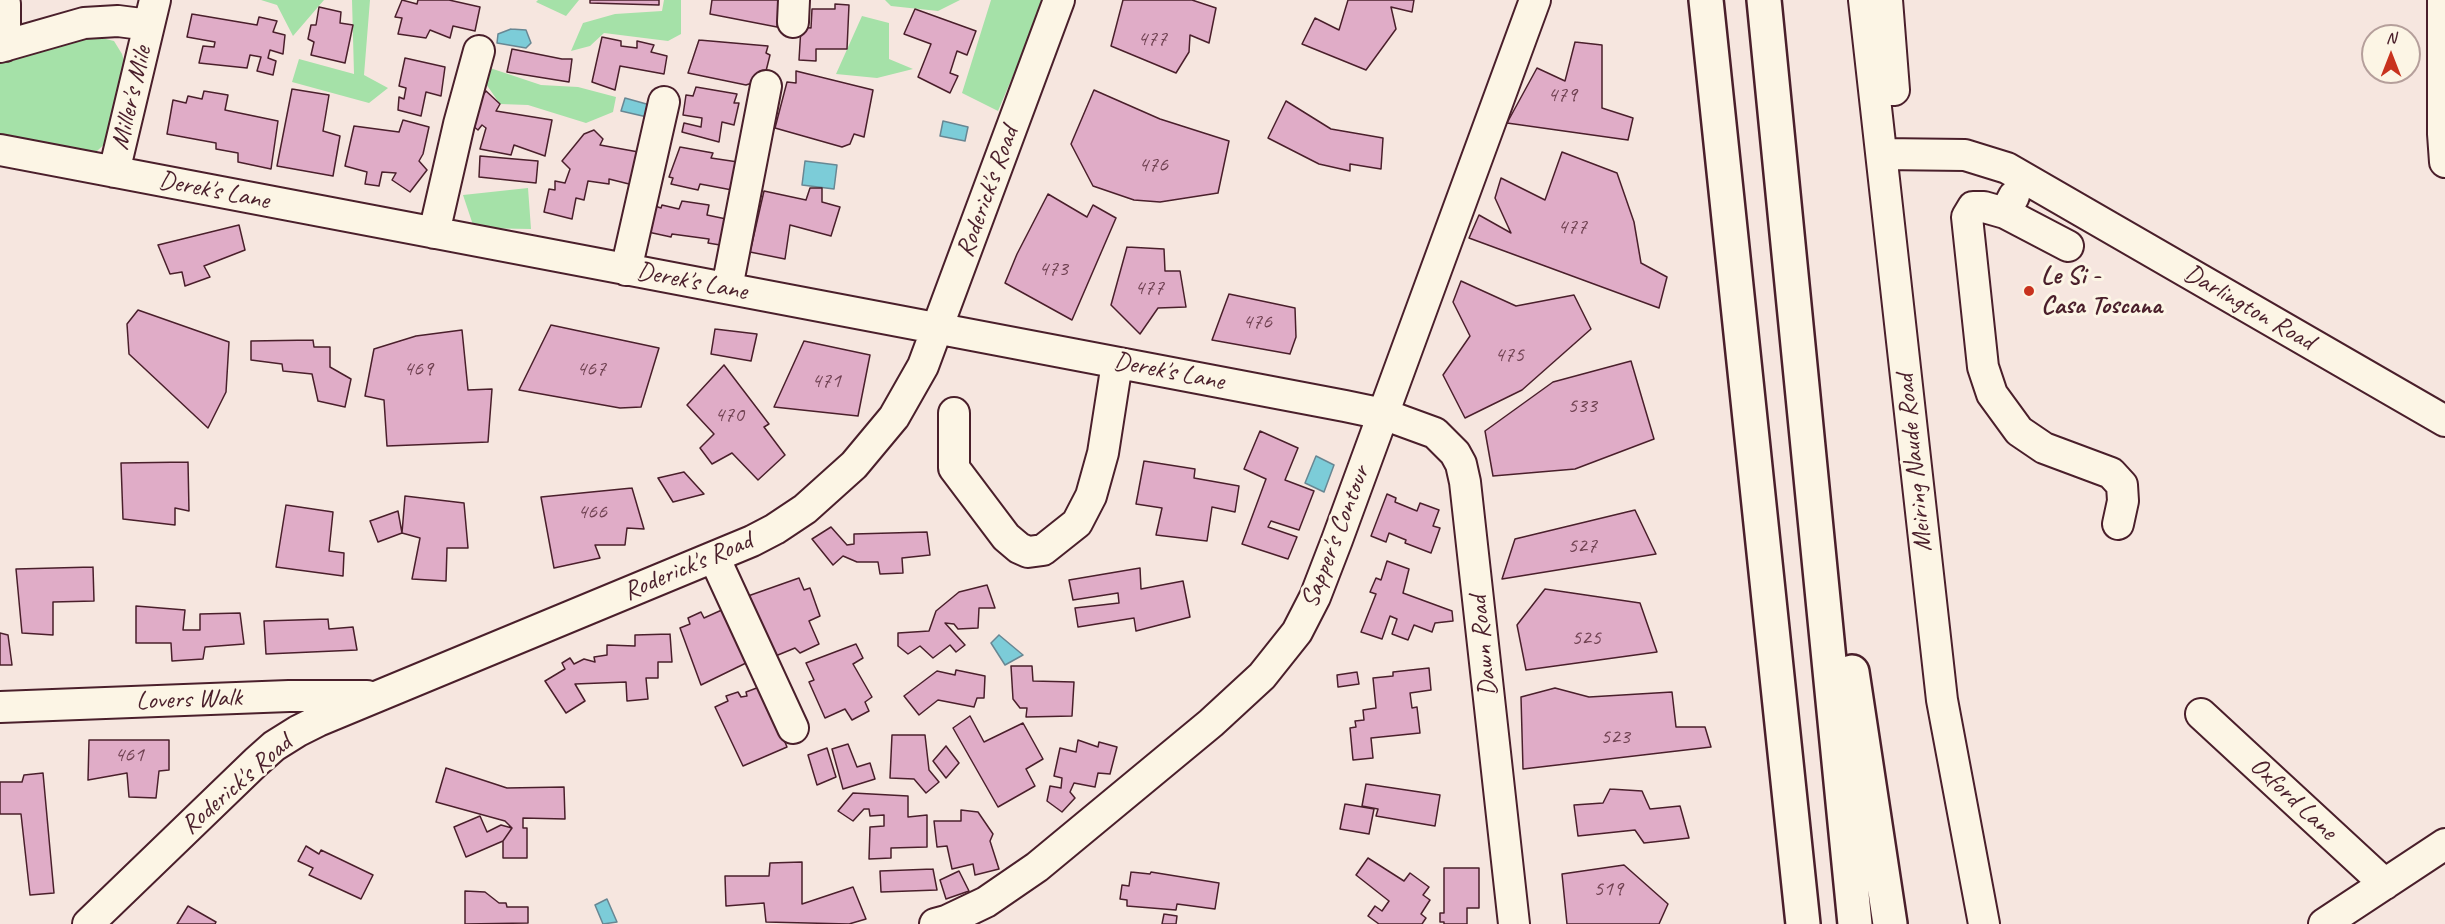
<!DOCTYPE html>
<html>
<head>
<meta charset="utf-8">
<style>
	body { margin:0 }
	#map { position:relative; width:2445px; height:924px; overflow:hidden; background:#f6e6df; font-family:Caveat,sans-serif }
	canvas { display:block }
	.north { position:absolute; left:2361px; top:24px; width:60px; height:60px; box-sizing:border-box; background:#fcf5e5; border:2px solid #b59f9b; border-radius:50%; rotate:0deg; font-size:16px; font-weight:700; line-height:24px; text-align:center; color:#4a1f2b }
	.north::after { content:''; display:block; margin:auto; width:21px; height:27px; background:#c8321e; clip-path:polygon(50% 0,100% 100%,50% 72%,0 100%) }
</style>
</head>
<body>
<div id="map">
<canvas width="2445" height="924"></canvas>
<div class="north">N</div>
</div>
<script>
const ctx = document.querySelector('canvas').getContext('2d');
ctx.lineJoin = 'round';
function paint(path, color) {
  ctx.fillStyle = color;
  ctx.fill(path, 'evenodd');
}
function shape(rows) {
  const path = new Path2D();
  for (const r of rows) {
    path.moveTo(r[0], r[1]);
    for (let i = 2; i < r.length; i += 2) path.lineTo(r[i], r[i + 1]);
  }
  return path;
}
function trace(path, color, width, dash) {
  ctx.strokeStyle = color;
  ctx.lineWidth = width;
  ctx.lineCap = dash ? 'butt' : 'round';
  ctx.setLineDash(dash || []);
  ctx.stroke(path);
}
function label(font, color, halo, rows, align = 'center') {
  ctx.font = font + ' Caveat,sans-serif';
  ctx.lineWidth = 6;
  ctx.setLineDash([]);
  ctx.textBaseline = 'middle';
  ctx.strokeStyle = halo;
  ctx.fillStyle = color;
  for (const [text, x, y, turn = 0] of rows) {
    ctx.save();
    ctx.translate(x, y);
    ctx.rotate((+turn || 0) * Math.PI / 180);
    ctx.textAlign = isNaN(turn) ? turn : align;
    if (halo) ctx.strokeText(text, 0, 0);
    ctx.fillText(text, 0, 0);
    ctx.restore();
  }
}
const green = shape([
	[261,0,324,0,293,36,277,5],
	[352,0,370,0,364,75,388,88,369,103,292,82,299,59,354,74],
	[538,0,579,0,566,16,536,2],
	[664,0,681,0,681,34,668,41,604,33,590,46,571,51,583,23,615,14,662,11],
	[885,0,960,0,938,11,891,6],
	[991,0,1045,0,998,111,962,93],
	[862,16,889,23,889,59,913,69,877,78,836,74],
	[90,35,114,41,122,54,126,68,110,139,97,151,79,156,0,139,0,60],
	[487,67,541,85,578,87,616,97,613,112,586,123,528,105,500,104,486,84],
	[528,188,531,229,474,228,463,195]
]);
const water = shape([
	[511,29,526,30,531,43,526,48,497,43,498,34,511,29],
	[625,98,650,105,647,117,621,111,625,98],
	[943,121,968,127,965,141,940,136,943,121],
	[805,161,837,165,834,189,802,185,805,161],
	[1316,456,1334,465,1324,492,1305,483,1316,456],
	[999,635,1023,655,1005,665,991,643,999,635],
	[607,899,617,922,603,924,595,905,607,899]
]);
const building = shape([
	[402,0,417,4,418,0,449,0,480,7,475,31,453,26,450,38,430,30,426,38,398,34,402,18,395,17,402,0],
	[590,0,659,0,659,5,590,3,590,0],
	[712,0,780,0,777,27,710,14,712,0],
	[1123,0,1192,0,1216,8,1209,43,1190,35,1189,52,1176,73,1111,46,1123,0],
	[1348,0,1414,0,1412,12,1391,7,1396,29,1366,70,1302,44,1315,18,1339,30,1348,0],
	[835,4,849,5,847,49,816,49,816,61,799,60,801,27,811,28,812,9,835,9,835,4],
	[319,7,341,12,340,23,353,25,345,63,311,55,314,42,308,39,311,25,316,25,319,7],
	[915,9,976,31,967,55,957,51,950,73,958,76,950,93,918,77,931,44,904,34,915,9],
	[192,14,257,25,259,17,277,21,273,32,285,35,283,54,270,50,268,58,276,61,273,75,257,71,261,57,250,55,247,68,199,63,203,46,214,47,215,42,187,37,192,14],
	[602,37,621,41,621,46,637,48,637,41,654,45,651,52,667,56,664,74,620,66,615,90,592,82,602,37],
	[699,40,768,46,766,53,770,55,764,79,746,85,688,73,699,40],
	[1575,42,1602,45,1602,108,1633,118,1628,140,1507,123,1537,68,1565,81,1575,42],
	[512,49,562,59,572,59,569,82,507,72,512,49],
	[405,58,445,67,441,96,426,92,421,116,398,110,399,97,404,99,406,88,399,86,405,58],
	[796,71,873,90,864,137,854,134,850,144,842,147,775,128,787,82,796,83,796,71],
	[696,87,737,94,734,103,739,103,734,125,722,122,719,142,682,132,684,123,701,127,702,118,683,115,686,95,693,96,696,87],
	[292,89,329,95,323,131,340,136,333,176,277,166,292,89],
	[1094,90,1160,119,1229,141,1218,193,1160,202,1134,200,1093,186,1071,144,1094,90],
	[204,91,228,95,225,110,278,121,271,169,238,162,238,153,216,149,216,143,167,134,173,100,186,103,188,96,202,99,204,91],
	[486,91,500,104,496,111,552,120,545,156,514,145,511,155,480,149,486,128,482,125,478,130,464,119,486,91],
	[1286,101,1331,129,1383,138,1381,169,1350,164,1350,171,1319,164,1268,138,1286,101],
	[403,120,429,127,423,154,419,161,427,170,410,192,392,180,396,173,382,172,379,186,365,184,367,172,345,166,354,126,399,132,403,120],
	[594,130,603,139,600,145,644,153,637,186,609,179,609,184,588,181,584,200,576,198,572,219,544,212,549,189,555,190,555,181,565,183,570,169,562,161,584,134,594,130],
	[680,147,713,153,711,158,738,162,732,190,700,184,698,190,671,184,673,178,669,177,680,147],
	[1562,152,1617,173,1634,222,1641,263,1667,277,1659,308,1469,238,1479,215,1511,233,1495,198,1501,178,1545,200,1562,152],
	[480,156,538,161,536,183,479,177,480,156],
	[810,188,822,188,822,202,840,207,831,236,790,225,785,259,750,252,764,191,806,200,810,188],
	[1048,194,1087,217,1093,205,1116,218,1072,320,1005,283,1017,254,1048,194],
	[682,201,709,205,707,215,731,220,726,246,708,243,709,239,672,234,671,237,648,232,652,205,661,208,662,205,679,209,682,201],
	[239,225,245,250,204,266,210,277,185,286,182,272,170,274,158,245,239,225],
	[1127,247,1164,249,1165,271,1180,271,1186,307,1158,308,1140,334,1111,305,1127,247],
	[1461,281,1516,306,1574,295,1591,329,1522,390,1465,418,1443,375,1470,336,1453,302,1461,281],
	[1229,294,1295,308,1296,337,1290,354,1212,340,1229,294],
	[138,310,229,342,226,392,208,428,129,354,127,324,138,310],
	[551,325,659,348,641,407,620,408,519,390,551,325],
	[715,329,757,334,751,361,711,354,715,329],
	[462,330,468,390,492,389,488,442,387,446,384,400,365,396,374,349,416,336,462,330],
	[313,340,314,347,330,347,330,367,351,379,345,407,318,401,312,374,283,371,282,364,251,360,251,341,313,340],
	[804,341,870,355,858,416,774,407,804,341],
	[1631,361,1654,439,1575,469,1493,476,1485,431,1553,382,1631,361],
	[724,365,769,424,764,427,785,455,758,480,732,453,712,464,700,448,714,434,687,405,724,365],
	[1260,431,1298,448,1285,480,1314,491,1299,530,1271,521,1268,527,1297,537,1288,559,1242,544,1266,479,1244,469,1260,431],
	[1144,461,1195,469,1194,478,1239,486,1235,512,1212,507,1207,541,1156,535,1162,508,1136,504,1144,461],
	[188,462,189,511,175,508,175,525,123,519,121,463,188,462],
	[684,472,704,494,673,502,658,478,684,472],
	[632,488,644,529,627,528,625,545,595,545,600,558,554,568,541,497,632,488],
	[1387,494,1396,498,1395,502,1417,511,1420,503,1439,510,1433,526,1440,528,1431,553,1405,543,1406,540,1389,533,1386,542,1371,536,1387,494],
	[405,496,464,503,468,548,447,548,446,581,412,579,420,538,402,533,405,496],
	[286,505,333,512,329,551,344,553,343,576,276,567,286,505],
	[1635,510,1656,554,1502,579,1515,539,1635,510],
	[398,511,402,533,378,542,370,521,398,511],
	[831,527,847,545,854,544,854,534,927,532,930,555,902,558,903,573,880,574,878,562,857,562,843,556,833,565,812,539,831,527],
	[1387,561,1409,569,1403,593,1452,611,1453,621,1435,623,1432,632,1414,625,1408,640,1392,634,1397,619,1390,616,1382,639,1361,632,1376,594,1370,592,1376,578,1381,580,1387,561],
	[93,567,94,601,53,602,53,635,22,633,16,569,93,567],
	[1140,568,1141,589,1183,581,1190,617,1136,631,1134,618,1078,627,1075,608,1119,603,1118,593,1073,600,1069,580,1140,568],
	[799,578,804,590,810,588,820,616,809,621,819,644,800,653,795,648,773,657,748,596,799,578],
	[987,585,995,608,979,608,978,628,958,629,954,624,945,623,965,645,956,652,950,645,933,658,920,646,908,654,898,646,898,633,929,631,936,611,959,592,987,585],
	[1545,589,1640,603,1657,652,1526,670,1517,625,1545,589],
	[136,606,185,610,183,630,200,630,200,614,240,613,244,644,205,647,203,659,172,661,171,643,136,643,136,606],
	[724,609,746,663,701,685,680,628,690,624,688,618,701,612,704,618,724,609],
	[328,619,329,629,353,627,357,650,266,654,264,621,328,619],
	[0,633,8,635,12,665,0,665,0,633],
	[670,634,672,662,658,662,658,678,646,678,648,699,627,701,626,682,575,684,585,701,566,713,545,681,565,669,562,663,570,658,574,664,584,659,595,662,594,657,607,655,607,645,635,646,635,635,670,634],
	[856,644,863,658,853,664,872,697,865,702,869,711,852,720,845,709,825,718,809,682,814,680,806,663,856,644],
	[1011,666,1032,666,1033,681,1074,682,1072,716,1026,717,1027,708,1020,708,1013,699,1011,666],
	[1429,668,1431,690,1410,693,1412,708,1417,707,1420,733,1371,738,1373,758,1353,760,1350,728,1356,727,1355,721,1364,720,1363,710,1376,708,1373,678,1393,676,1393,672,1429,668],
	[956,670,985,676,984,698,977,698,974,707,938,700,919,715,904,696,937,671,955,675,956,670],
	[1357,672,1359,684,1338,687,1337,675,1357,672],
	[762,686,787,747,743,766,715,707,728,701,726,696,738,692,741,697,747,696,746,692,762,686],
	[1555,688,1589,697,1672,692,1676,727,1705,727,1711,747,1523,769,1521,697,1555,688],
	[970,716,984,742,1023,723,1043,759,1026,769,1035,786,998,807,953,728,970,716],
	[892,735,925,735,929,770,939,782,926,793,914,779,890,778,892,735],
	[89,740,169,740,169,770,159,771,156,798,129,797,127,773,88,780,89,740],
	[1078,740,1098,747,1099,742,1117,747,1110,774,1098,773,1095,787,1074,783,1070,792,1075,798,1062,812,1047,801,1050,786,1061,788,1062,778,1054,776,1060,748,1076,752,1078,740],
	[848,744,857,767,870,763,875,779,843,789,832,749,848,744],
	[946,746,959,763,946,778,933,761,946,746],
	[827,748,836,777,817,785,808,755,827,748],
	[446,768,507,788,564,787,565,819,523,818,523,828,527,828,527,858,503,858,503,841,512,828,505,821,436,802,446,768],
	[43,773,54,893,30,895,21,814,0,814,0,782,22,782,24,775,43,773],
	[1366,784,1440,795,1435,826,1376,816,1378,809,1362,806,1366,784],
	[1610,789,1642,791,1650,809,1680,806,1689,838,1644,843,1635,830,1578,836,1574,805,1603,803,1610,789],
	[853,793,908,796,908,817,927,815,927,847,891,848,891,858,869,859,870,827,884,826,884,815,870,816,869,809,864,809,853,821,838,811,853,793],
	[1345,804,1374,809,1369,834,1340,829,1345,804],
	[961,810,978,812,993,834,990,841,999,869,975,875,973,864,952,869,947,846,937,847,934,821,961,821,961,810],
	[480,816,487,832,501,825,512,828,503,841,466,857,454,827,480,816],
	[306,846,319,854,321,850,373,875,361,899,309,875,313,868,298,861,306,846],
	[1368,858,1404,881,1410,873,1429,887,1423,895,1430,900,1421,914,1426,918,1422,924,1379,924,1368,916,1375,906,1382,911,1389,901,1356,875,1368,858],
	[802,862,802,904,853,887,866,919,849,924,766,922,764,903,726,906,725,876,769,876,770,863,802,862],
	[1624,865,1668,904,1659,924,1567,924,1562,874,1624,865],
	[1444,868,1479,868,1479,908,1467,908,1467,924,1444,924,1444,922,1440,922,1440,913,1444,913,1444,868],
	[933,869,937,890,881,892,880,871,933,869],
	[959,871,969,891,946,899,940,880,959,871],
	[1131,872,1150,874,1151,872,1219,883,1215,909,1177,904,1176,910,1127,906,1127,900,1120,899,1122,885,1129,886,1131,872],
	[465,891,485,892,499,903,506,903,507,907,528,907,528,923,465,924,465,891],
	[188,906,216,922,215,924,177,924,188,906],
	[1164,914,1177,916,1176,924,1162,924,1164,914]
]);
const minor = shape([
	[1864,0,1942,700,1984,924],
	[1887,0,1894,90],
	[2443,0,2443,134,2445,162],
	[793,22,794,0],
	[5,46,5,4],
	[0,47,84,23,118,21,149,25],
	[0,150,1345,406,1383,414,1435,433,1455,453,1461,464,1465,482,1514,924],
	[1882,154,1965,155,2007,168,2445,421],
	[114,172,155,0],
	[2014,196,2005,213,2068,246],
	[2005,213,1984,207,1973,207,1967,217,1983,367,1992,394,2019,431,2044,448,2111,473,2122,485,2123,501,2118,524],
	[434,233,459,124,479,51],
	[626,270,664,102],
	[727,288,766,86],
	[954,413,954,468,1006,537,1019,548,1028,552,1043,550,1077,523,1091,496,1103,453,1117,363],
	[714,557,793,728],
	[0,707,289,696,367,696],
	[2201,714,2385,884],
	[88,924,256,762,274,746,298,731,318,721,752,541,775,529,805,509,854,465,894,417,923,366,1059,0],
	[935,924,946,921,986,902,1037,867,1211,723,1262,676,1297,632,1315,597,1337,540,1535,0],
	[2324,924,2445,844]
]);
const highway = shape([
	[1706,0,1803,924],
	[1764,0,1855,924],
	[1852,672,1890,924]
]);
const markers = [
	[2029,291,6,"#c8321e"]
];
const numberNames = [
	["477",1152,39],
	["479",1562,95],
	["476",1153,165],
	["477",1572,227],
	["473",1053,269],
	["477",1149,288],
	["476",1257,322],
	["475",1509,355],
	["469",418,369],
	["467",591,369],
	["471",826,381],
	["533",1582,406],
	["470",729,415],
	["466",592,512],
	["527",1582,546],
	["525",1586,638],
	["523",1615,737],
	["461",129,755],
	["519",1608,889]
];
const streetNames = [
	["Miller's Mile",132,98,-77],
	["Derek's Lane",214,191,11],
	["Roderick's Road",988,192,-70],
	["Derek's Lane",692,282,11],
	["Darlington Road",2249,308,30],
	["Derek's Lane",1169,372,11],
	["Meiring Naude Road",1915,463,-96],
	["Sapper's Contour",1336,537,-69],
	["Roderick's Road",688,567,-23],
	["Dawn Road",1484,646,-96],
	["Lovers Walk",189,700,-2],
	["Roderick's Road",237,785,-41],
	["Oxford Lane",2293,799,43]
];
const poiNames = [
	["Le Si -",2041,276],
	["Casa Toscana",2041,306]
];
paint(green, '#a5e1a8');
paint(water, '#7cccd8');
trace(water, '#688793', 1.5);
paint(building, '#e0acc7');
trace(building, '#4a1f2b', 1.5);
trace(minor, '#4a1f2b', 34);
trace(highway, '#4a1f2b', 38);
trace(minor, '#fcf5e5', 30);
trace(highway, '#fcf5e5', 33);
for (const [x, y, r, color] of markers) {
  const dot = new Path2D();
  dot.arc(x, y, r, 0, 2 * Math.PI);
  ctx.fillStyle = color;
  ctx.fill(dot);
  trace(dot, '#fcf5e5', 2);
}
label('22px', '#704252', null, numberNames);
label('26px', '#4a1f2b', '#fcf5e5', streetNames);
label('bold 26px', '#4a1f2b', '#fcf5e5', poiNames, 'left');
</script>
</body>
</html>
